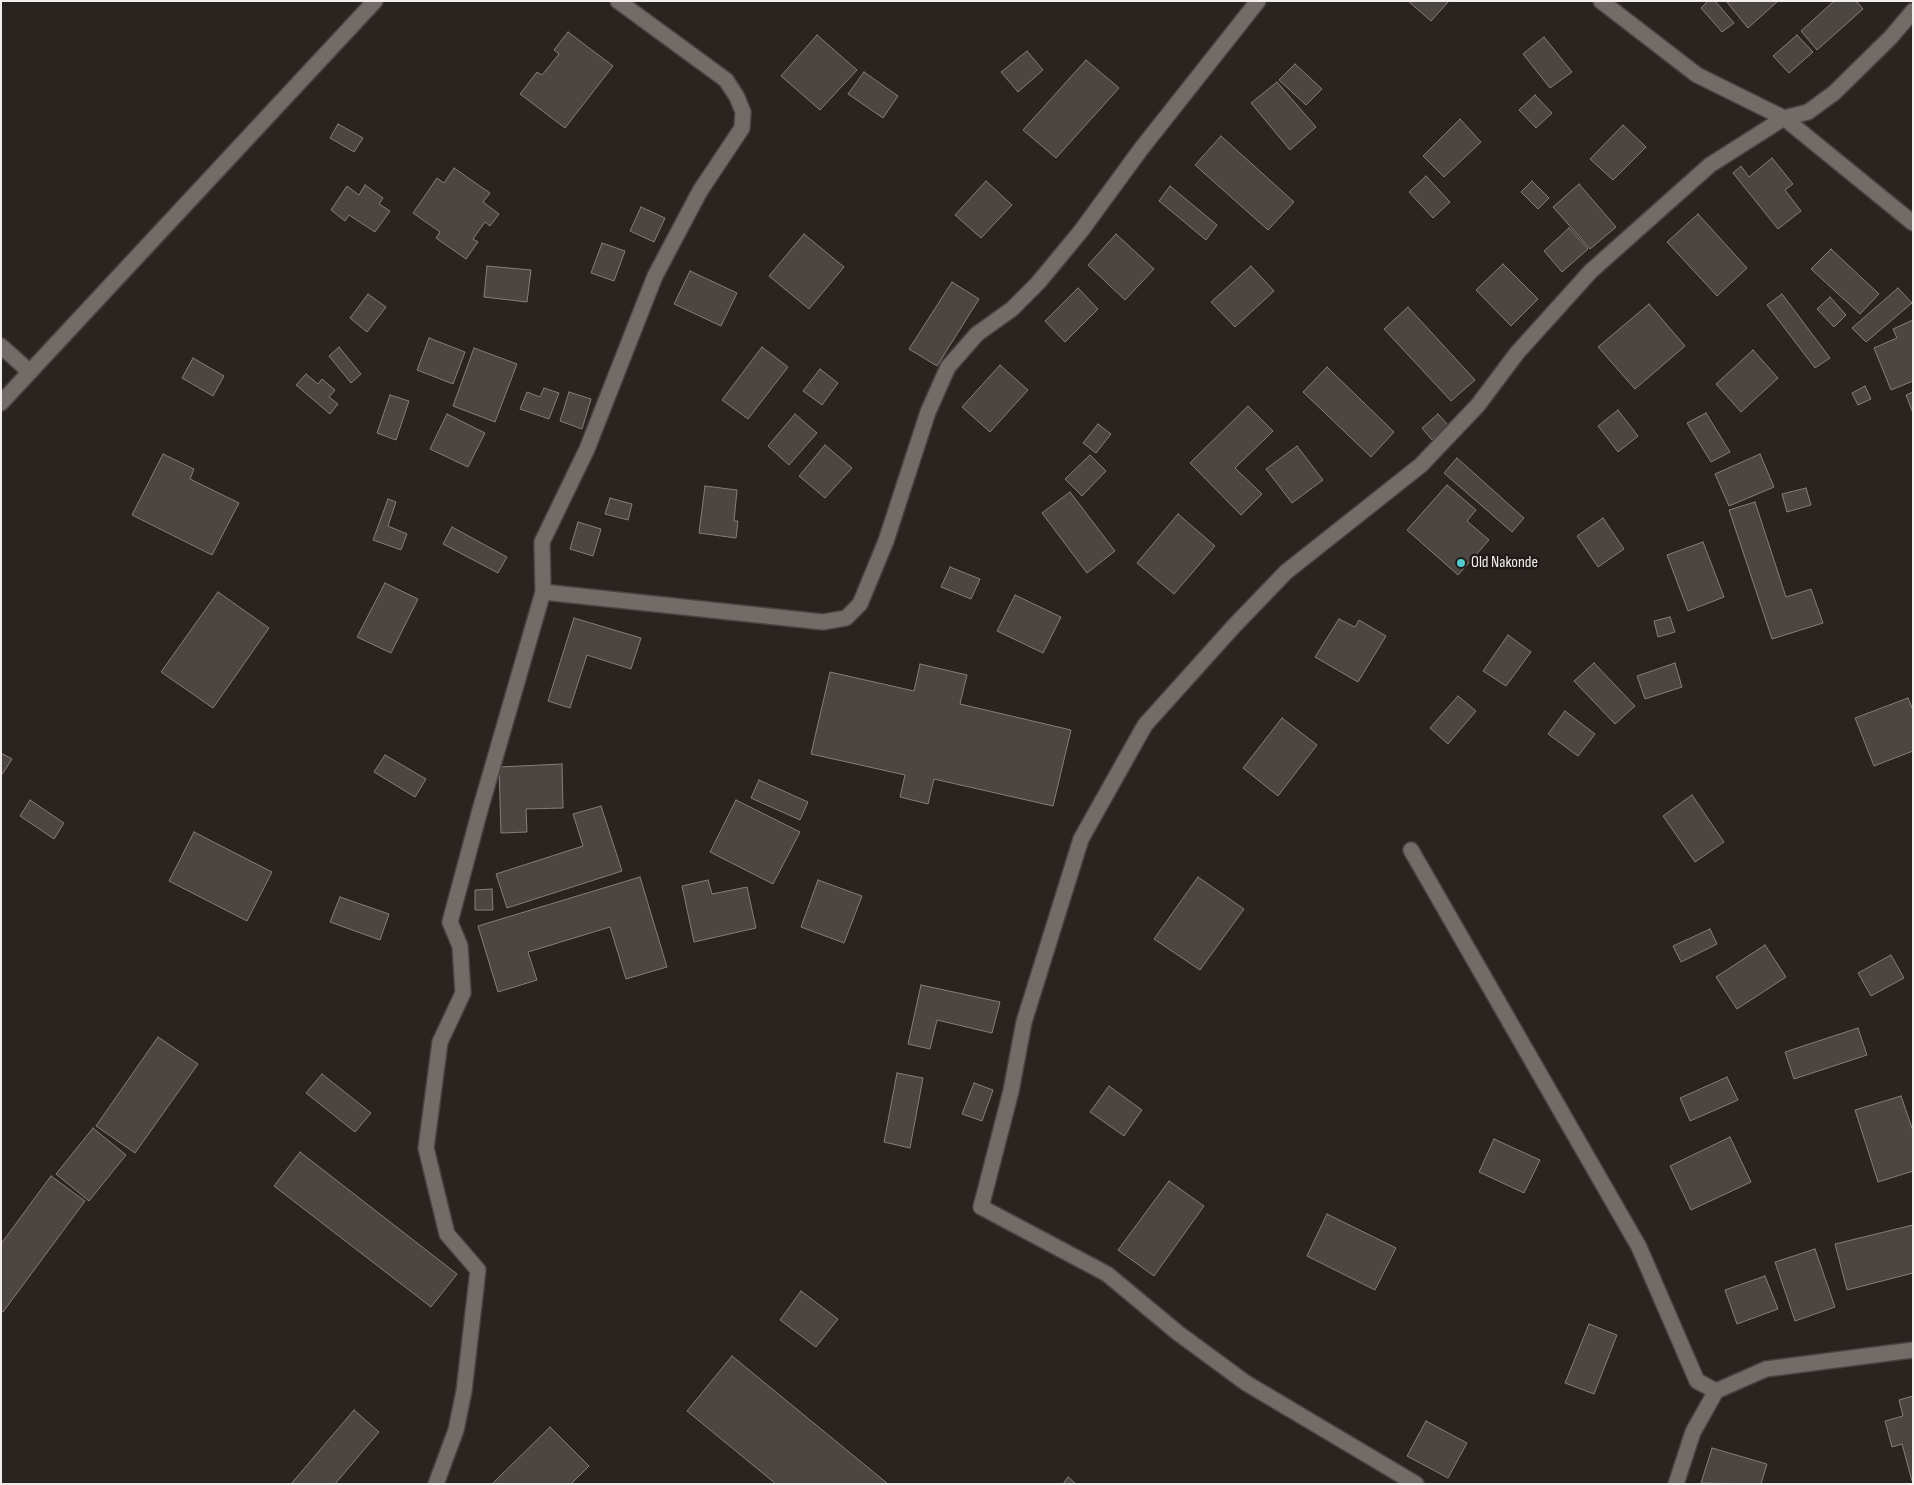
<!DOCTYPE html>
<html>
<head>
<meta charset="utf-8">
<style>
	body { margin:0 }
	#map { position:relative; width:1914px; height:1485px; overflow:hidden; background:#2a2421; font-family:"Sofia Sans Condensed",sans-serif }
	canvas { display:block }
	.frame { position:absolute; inset:0; border:2px solid #f2eeec; pointer-events:none }
</style>
</head>
<body>
<div id="map">
<canvas width="1914" height="1485"></canvas>
<div class="frame"></div>
</div>
<script>
const ctx = document.querySelector('canvas').getContext('2d');
ctx.lineJoin = 'round';
function paint(path, color) {
  ctx.fillStyle = color;
  ctx.fill(path, 'evenodd');
}
function shape(rows) {
  const path = new Path2D();
  for (const r of rows) {
    path.moveTo(r[0], r[1]);
    for (let i = 2; i < r.length; i += 2) path.lineTo(r[i], r[i + 1]);
  }
  return path;
}
function trace(path, color, width, dash) {
  ctx.strokeStyle = color;
  ctx.lineWidth = width;
  ctx.lineCap = dash ? 'butt' : 'round';
  ctx.setLineDash(dash || []);
  ctx.stroke(path);
}
function label(font, color, halo, rows, align = 'center') {
  ctx.font = font + ' "Sofia Sans Condensed",sans-serif';
  ctx.lineWidth = 5;
  ctx.setLineDash([]);
  ctx.textBaseline = 'middle';
  ctx.strokeStyle = halo;
  ctx.fillStyle = color;
  for (const [text, x, y, turn = 0] of rows) {
    ctx.save();
    ctx.translate(x, y);
    ctx.rotate((+turn || 0) * Math.PI / 180);
    ctx.textAlign = isNaN(turn) ? turn : align;
    if (halo) ctx.strokeText(text, 0, 0);
    ctx.fillText(text, 0, 0);
    ctx.restore();
  }
}
const building = shape([
	[1408,1,1449,1,1431,21,1408,1],
	[1708,1,1715,1,1734,23,1722,32,1701,8,1708,1],
	[1726,1,1778,1,1748,28,1726,1],
	[1834,1,1856,1,1863,9,1817,50,1801,31,1834,1],
	[568,32,613,66,565,128,520,94,537,72,542,75,559,54,554,50,568,32],
	[817,35,857,70,820,110,781,76,817,35],
	[1797,35,1813,52,1789,73,1773,56,1797,35],
	[1544,37,1572,72,1550,88,1523,54,1544,37],
	[1027,51,1043,70,1018,92,1001,72,1027,51],
	[1086,60,1119,88,1056,158,1023,130,1086,60],
	[1295,64,1322,89,1306,105,1279,80,1295,64],
	[864,72,898,96,883,118,848,94,864,72],
	[1277,82,1316,127,1290,150,1251,103,1277,82],
	[1535,95,1552,113,1536,128,1519,110,1535,95],
	[1460,119,1481,142,1444,177,1423,156,1460,119],
	[338,124,363,138,354,152,330,138,338,124],
	[1623,125,1646,147,1613,180,1590,159,1623,125],
	[1221,136,1294,202,1268,230,1195,165,1221,136],
	[1772,158,1793,184,1785,190,1801,211,1778,229,1733,173,1741,166,1749,177,1772,158],
	[454,168,490,193,483,202,499,214,490,226,485,222,473,239,478,242,466,259,436,238,440,232,413,213,437,178,444,183,454,168],
	[1426,176,1450,202,1433,218,1409,192,1426,176],
	[986,181,1012,205,981,238,955,215,986,181],
	[1532,181,1549,198,1538,209,1521,192,1532,181],
	[1579,184,1616,227,1590,249,1553,207,1579,184],
	[365,185,383,198,379,204,390,211,375,232,349,215,345,221,331,210,347,186,359,195,365,185],
	[1170,186,1217,225,1206,240,1159,201,1170,186],
	[641,207,665,218,654,242,630,231,641,207],
	[1698,214,1747,268,1717,296,1667,242,1698,214],
	[1569,228,1588,249,1562,272,1544,251,1569,228],
	[804,234,844,267,809,309,769,276,804,234],
	[1116,234,1154,269,1125,300,1088,265,1116,234],
	[602,243,625,251,614,281,591,273,602,243],
	[1831,249,1879,294,1860,314,1811,269,1831,249],
	[1503,264,1538,299,1511,326,1476,290,1503,264],
	[487,266,531,270,527,302,484,297,487,266],
	[1251,266,1274,291,1235,327,1211,302,1251,266],
	[690,271,737,293,721,326,674,304,690,271],
	[952,282,979,299,937,366,909,349,952,282],
	[1078,288,1098,309,1065,342,1045,321,1078,288],
	[1898,288,1912,303,1866,342,1852,328,1898,288],
	[368,294,386,307,367,332,350,318,368,294],
	[1782,294,1830,358,1815,368,1767,305,1782,294],
	[1830,297,1846,315,1834,327,1817,309,1830,297],
	[1649,304,1685,346,1635,389,1598,347,1649,304],
	[1408,307,1475,380,1451,401,1384,329,1408,307],
	[1913,320,1913,381,1891,390,1874,348,1897,338,1893,329,1913,320],
	[429,338,465,352,453,384,417,370,429,338],
	[339,347,361,374,351,383,329,356,339,347],
	[762,347,788,367,748,419,722,400,762,347],
	[474,348,517,364,495,422,453,406,474,348],
	[1753,350,1778,378,1741,412,1716,384,1753,350],
	[193,358,224,376,213,396,182,378,193,358],
	[1000,365,1028,390,990,432,962,407,1000,365],
	[1327,367,1394,432,1371,457,1303,392,1327,367],
	[820,369,838,383,822,405,803,391,820,369],
	[306,374,318,384,322,379,335,390,329,397,338,404,330,414,296,385,306,374],
	[1865,386,1871,399,1858,405,1852,393,1865,386],
	[544,388,559,393,549,419,520,409,527,392,540,397,544,388],
	[569,392,591,399,582,429,560,421,569,392],
	[1913,392,1913,413,1906,395,1913,392],
	[390,395,409,401,396,440,377,433,390,395],
	[1248,406,1273,431,1235,468,1262,494,1241,515,1190,463,1248,406],
	[1618,410,1638,436,1618,452,1598,426,1618,410],
	[1706,413,1730,452,1711,462,1687,423,1706,413],
	[447,414,485,433,468,467,430,449,447,414],
	[795,414,817,433,789,465,768,446,795,414],
	[1438,414,1449,426,1432,440,1422,428,1438,414],
	[1098,424,1111,434,1096,453,1083,443,1098,424],
	[825,445,852,468,825,498,799,476,825,445],
	[1297,446,1323,480,1292,503,1266,469,1297,446],
	[163,454,194,469,190,479,239,503,212,555,132,515,163,454],
	[1760,454,1774,487,1729,506,1715,474,1760,454],
	[1090,455,1106,471,1082,496,1065,479,1090,455],
	[1457,458,1524,518,1512,532,1444,473,1457,458],
	[1447,485,1476,510,1467,521,1489,540,1458,575,1407,530,1447,485],
	[705,486,737,490,734,521,738,521,736,538,699,533,705,486],
	[1806,488,1811,505,1787,512,1782,494,1806,488],
	[1070,492,1115,551,1087,573,1042,513,1070,492],
	[610,498,632,504,628,520,605,514,610,498],
	[388,499,396,502,388,526,407,534,401,550,373,540,388,499],
	[1755,502,1786,597,1811,589,1823,623,1772,639,1729,510,1755,502],
	[1178,514,1215,546,1174,594,1137,563,1178,514],
	[1603,518,1624,549,1598,567,1577,536,1603,518],
	[578,522,601,529,593,556,570,549,578,522],
	[452,527,507,557,498,573,443,544,452,527],
	[1703,542,1724,597,1688,611,1667,555,1703,542],
	[950,567,980,579,971,599,941,587,950,567],
	[385,583,418,599,391,653,357,637,385,583],
	[218,592,269,628,213,708,161,672,218,592],
	[1015,595,1061,617,1043,653,997,631,1015,595],
	[1670,617,1675,632,1658,637,1654,621,1670,617],
	[574,618,641,638,631,669,587,655,570,708,548,701,574,618],
	[1339,619,1355,627,1359,620,1386,636,1358,682,1315,657,1339,619],
	[1508,635,1531,652,1506,686,1483,671,1508,635],
	[1594,663,1635,706,1615,724,1574,681,1594,663],
	[1675,663,1682,687,1645,699,1637,676,1675,663],
	[920,664,967,675,960,704,1071,730,1053,806,934,779,928,804,900,797,905,775,811,754,830,672,914,691,920,664],
	[1458,696,1476,711,1448,744,1430,728,1458,696],
	[1908,698,1913,710,1913,751,1874,766,1855,718,1908,698],
	[1565,711,1595,734,1578,756,1548,734,1565,711],
	[1282,718,1317,745,1278,796,1243,768,1282,718],
	[1,753,12,759,1,776,1,753],
	[385,755,426,779,415,797,374,772,385,755],
	[562,764,563,808,526,809,527,832,501,833,499,767,562,764],
	[759,780,808,802,800,820,751,798,759,780],
	[1692,795,1724,842,1695,862,1663,816,1692,795],
	[30,800,64,823,54,839,20,816,30,800],
	[736,800,800,832,773,884,710,852,736,800],
	[601,806,622,871,507,908,496,874,583,846,573,814,601,806],
	[194,832,272,872,247,921,169,881,194,832],
	[640,877,667,967,626,979,610,927,528,952,537,980,498,992,478,926,640,877],
	[1198,877,1244,909,1200,970,1154,939,1198,877],
	[708,880,712,894,747,887,756,928,694,942,682,886,708,880],
	[818,880,862,896,844,943,801,927,818,880],
	[492,889,493,910,475,910,475,890,492,889],
	[340,897,389,914,380,940,330,922,340,897],
	[1710,929,1717,944,1681,962,1673,946,1710,929],
	[1765,945,1786,977,1737,1009,1716,977,1765,945],
	[1891,955,1904,978,1871,996,1858,973,1891,955],
	[921,985,1000,1002,992,1033,937,1020,930,1049,908,1044,921,985],
	[1858,1028,1867,1055,1794,1079,1785,1052,1858,1028],
	[158,1037,198,1064,135,1153,96,1126,158,1037],
	[897,1073,923,1078,910,1148,884,1142,897,1073],
	[322,1074,371,1113,355,1132,306,1093,322,1074],
	[1727,1077,1738,1100,1690,1121,1680,1098,1727,1077],
	[974,1083,993,1090,982,1121,962,1114,974,1083],
	[1109,1086,1142,1110,1124,1136,1090,1112,1109,1086],
	[1901,1096,1913,1131,1913,1171,1878,1182,1855,1110,1901,1096],
	[93,1128,126,1155,89,1201,56,1174,93,1128],
	[1730,1137,1751,1182,1691,1210,1670,1166,1730,1137],
	[1494,1139,1540,1160,1524,1193,1479,1172,1494,1139],
	[300,1152,457,1274,431,1307,274,1186,300,1152],
	[51,1176,85,1201,3,1312,1,1311,1,1244,51,1176],
	[1169,1181,1204,1206,1154,1276,1118,1250,1169,1181],
	[1327,1214,1396,1248,1375,1290,1307,1256,1327,1214],
	[1913,1225,1913,1273,1847,1290,1835,1244,1913,1225],
	[1815,1249,1835,1307,1795,1321,1775,1262,1815,1249],
	[1765,1276,1778,1309,1737,1324,1725,1290,1765,1276],
	[801,1291,838,1319,816,1347,780,1320,801,1291],
	[1589,1324,1617,1335,1594,1394,1565,1383,1589,1324],
	[732,1356,888,1484,776,1484,687,1411,732,1356],
	[1913,1396,1913,1481,1912,1481,1902,1444,1892,1447,1885,1421,1903,1416,1899,1400,1913,1396],
	[354,1410,379,1432,335,1484,291,1484,354,1410],
	[1426,1421,1467,1443,1448,1478,1407,1456,1426,1421],
	[550,1427,589,1466,571,1484,492,1484,550,1427],
	[1712,1448,1767,1464,1761,1484,1701,1483,1712,1448],
	[1068,1477,1076,1484,1063,1484,1068,1477]
]);
const minor = shape([
	[1601,1,1697,75,1784,118,1913,223],
	[1,346,30,372],
	[1,403,375,1],
	[543,592,823,622,846,618,860,604,886,541,928,412,948,367,977,334,1012,309,1038,283,1081,231,1141,149,1258,1],
	[1411,850,1639,1247,1697,1381,1716,1391],
	[436,1484,456,1430,464,1391,478,1270,447,1234,426,1148,440,1042,463,993,460,946,450,922,480,810,543,592,542,542,587,449,655,276,700,191,742,128,743,112,737,97,726,80,618,1],
	[1416,1484,1246,1383,1178,1333,1107,1274,981,1207,1011,1091,1024,1022,1081,839,1145,725,1234,626,1286,572,1421,465,1478,405,1517,353,1591,271,1710,165,1784,118,1808,112,1834,93,1891,37,1913,11],
	[1676,1484,1693,1432,1716,1391,1766,1369,1913,1350]
]);
const markers = [
	[1461,563,5,"#52cdcf"]
];
const poiNames = [
	["Old Nakonde",1471,563]
];
paint(building, '#4c4642');
trace(building, '#857d7a', 1);
trace(minor, '#484341', 18);
trace(minor, '#726b68', 15);
for (const [x, y, r, color] of markers) {
  const dot = new Path2D();
  dot.arc(x, y, r, 0, 2 * Math.PI);
  ctx.fillStyle = color;
  ctx.fill(dot);
  trace(dot, '#201a18', 2);
}
label('16px', '#f2eeec', '#201a18', poiNames, 'left');
</script>
</body>
</html>
